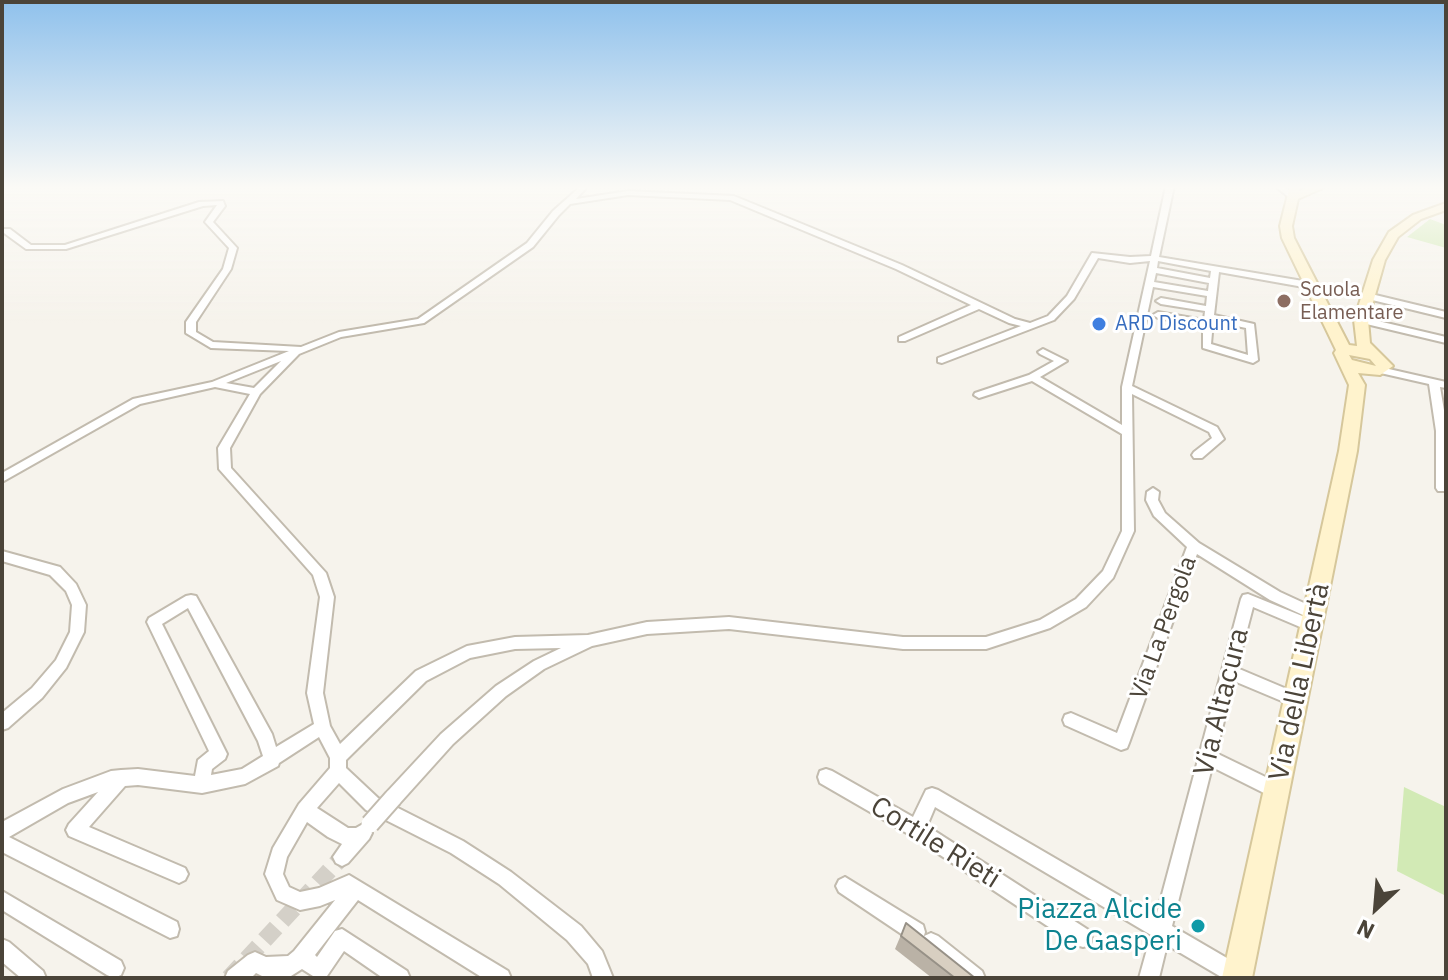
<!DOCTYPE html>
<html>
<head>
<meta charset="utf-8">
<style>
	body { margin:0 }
	#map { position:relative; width:1448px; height:980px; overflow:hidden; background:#f6f3ec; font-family:"IBM Plex Sans",sans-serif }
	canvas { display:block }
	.frame { position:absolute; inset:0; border:4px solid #4b4439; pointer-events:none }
	.north { position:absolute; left:1336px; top:868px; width:80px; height:80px; -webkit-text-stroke:6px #fff; paint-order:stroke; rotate:206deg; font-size:22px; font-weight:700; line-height:32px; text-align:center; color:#4b4439 }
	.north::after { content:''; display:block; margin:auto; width:28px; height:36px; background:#4b4439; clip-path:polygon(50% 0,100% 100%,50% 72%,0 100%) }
</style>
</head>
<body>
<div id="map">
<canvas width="1448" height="980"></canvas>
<div class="frame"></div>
<div class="north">N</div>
</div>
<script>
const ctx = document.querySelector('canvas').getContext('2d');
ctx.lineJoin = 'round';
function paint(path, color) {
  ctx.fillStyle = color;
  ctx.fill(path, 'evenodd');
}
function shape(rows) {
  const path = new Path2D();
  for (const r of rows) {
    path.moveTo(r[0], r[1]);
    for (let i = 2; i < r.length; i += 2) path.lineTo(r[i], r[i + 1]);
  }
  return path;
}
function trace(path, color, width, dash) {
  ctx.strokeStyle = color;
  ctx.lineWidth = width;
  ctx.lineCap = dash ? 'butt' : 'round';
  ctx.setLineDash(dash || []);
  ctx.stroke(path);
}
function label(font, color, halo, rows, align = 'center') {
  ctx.font = font + ' "IBM Plex Sans",sans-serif';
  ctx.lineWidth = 6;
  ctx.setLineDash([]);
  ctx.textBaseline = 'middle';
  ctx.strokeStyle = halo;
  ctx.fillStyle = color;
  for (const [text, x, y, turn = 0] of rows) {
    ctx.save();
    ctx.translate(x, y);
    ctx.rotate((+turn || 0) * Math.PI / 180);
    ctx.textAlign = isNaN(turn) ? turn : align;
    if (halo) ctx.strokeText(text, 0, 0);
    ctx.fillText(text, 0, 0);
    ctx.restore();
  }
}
const green = shape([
	[1430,219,1446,225,1446,248,1407,237],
	[1404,787,1446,807,1446,896,1397,871]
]);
const streetTunnel = shape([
	[229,978,342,857]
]);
const street = shape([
	[581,186,588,186,576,199,628,191,734,196,902,265,1015,319,1030,323,1048,316,1067,296,1092,253,1130,257,1151,256,1166,186,1174,186,1159,257,1309,282,1313,285,1309,288,1219,272,1214,315,1254,324,1258,360,1253,363,1203,348,1203,326,1158,318,1153,315,1158,312,1204,320,1205,311,1161,304,1156,301,1161,298,1206,306,1207,296,1153,287,1132,386,1217,427,1224,439,1202,458,1194,458,1192,455,1194,452,1212,438,1209,432,1132,394,1134,531,1113,578,1086,607,1050,628,986,649,903,649,729,629,647,634,592,646,544,669,506,696,453,744,399,804,394,806,463,841,511,872,581,926,602,951,613,978,593,978,588,964,567,940,499,884,451,853,366,810,339,783,317,808,348,828,356,828,363,824,369,827,372,833,369,839,348,863,342,866,336,863,333,857,342,844,328,837,307,822,287,857,283,874,289,887,300,892,319,888,349,875,508,971,511,978,483,978,358,900,315,955,317,957,335,931,342,929,407,971,410,978,383,978,344,951,327,976,322,978,313,976,302,969,291,976,264,977,256,973,251,978,225,978,228,971,248,955,255,952,266,957,288,956,294,951,335,900,320,906,300,910,277,900,265,874,273,848,299,804,330,768,330,758,319,737,279,763,278,766,245,784,202,793,138,785,125,786,89,827,185,868,188,874,185,880,179,883,69,836,66,830,69,824,98,792,68,803,9,837,177,922,179,929,177,936,170,938,2,852,2,822,63,789,111,771,121,770,138,769,195,776,198,760,209,751,147,622,149,618,186,596,191,595,196,596,272,734,276,747,314,724,307,693,320,597,313,575,219,469,218,448,250,394,215,387,140,404,2,482,2,473,133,399,212,382,289,351,211,348,186,333,186,322,223,269,229,248,205,222,217,205,203,206,66,249,26,249,4,233,4,229,10,229,31,245,65,245,199,202,223,201,225,206,213,222,237,248,231,269,196,322,196,332,213,342,301,347,339,332,418,319,527,243,553,211,581,186],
	[628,195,730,200,896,269,971,305,899,337,899,341,905,341,979,309,1009,323,1021,326,938,358,938,362,942,363,1054,320,1074,299,1098,258,1130,263,1150,261,1122,387,1122,425,1040,377,1067,361,1043,349,1038,352,1040,354,1054,361,1029,375,975,393,974,395,979,398,1032,381,1122,434,1122,531,1103,571,1076,599,1040,620,986,637,903,637,729,617,647,622,588,635,515,637,467,646,416,671,340,744,330,726,323,693,334,597,326,573,231,468,230,448,260,394,299,354,341,337,424,323,533,247,559,215,570,204,628,195],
	[1158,261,1211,271,1210,278,1157,268,1158,261],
	[1156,273,1209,283,1208,291,1154,282,1156,273],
	[1213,321,1246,328,1248,355,1211,344,1213,321],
	[281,361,254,388,226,383,281,361],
	[188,608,258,741,263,756,242,769,211,775,212,769,225,759,227,754,162,624,188,608],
	[561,648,534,661,496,686,441,734,387,792,385,798,386,802,378,798,346,768,346,760,426,681,470,658,515,649,561,648],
	[1275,186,1283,186,1298,197,1291,199,1275,186],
	[1367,293,1446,312,1446,318,1364,298,1364,294,1367,293],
	[1361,317,1446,337,1446,343,1358,322,1358,318,1361,317],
	[1380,367,1446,382,1446,388,1440,387,1446,422,1446,491,1438,491,1436,488,1436,431,1429,384,1376,372,1375,370,1380,367],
	[1153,488,1159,492,1158,500,1165,513,1199,543,1280,592,1319,610,1321,614,1319,618,1314,620,1270,600,1197,554,1129,743,1127,748,1121,750,1065,725,1063,720,1065,715,1071,713,1117,733,1187,547,1154,516,1146,500,1147,492,1153,488],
	[2,551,60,567,76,584,86,605,84,632,66,668,42,698,8,728,2,730,2,713,32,688,56,660,70,632,72,605,66,591,50,575,2,561,2,551],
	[1248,594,1317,622,1319,626,1317,630,1312,632,1253,607,1237,668,1301,695,1304,700,1301,705,1296,707,1234,681,1216,753,1282,785,1284,791,1282,797,1276,799,1212,767,1172,926,1244,968,1247,975,1246,978,1223,978,1167,945,1159,978,1139,978,1151,935,935,807,927,826,1090,931,1092,938,1090,945,1083,947,1076,945,910,835,820,783,818,777,820,771,826,769,832,771,913,817,926,790,932,788,938,790,1156,917,1241,599,1243,595,1248,594],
	[845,877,923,925,925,932,923,939,916,941,909,939,839,892,836,886,839,880,845,877],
	[2,891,121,961,124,968,121,975,114,978,107,975,2,910,2,891],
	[931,933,938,936,982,971,985,978,959,978,924,950,921,943,924,936,931,933],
	[2,939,9,942,43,971,46,978,21,978,2,962,2,939]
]);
const secondary = shape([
	[1290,186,1300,186,1299,191,1313,186,1323,188,1298,199,1292,226,1294,238,1349,345,1357,346,1354,320,1373,260,1389,232,1413,215,1446,203,1446,210,1421,219,1398,237,1385,260,1368,320,1370,343,1393,366,1380,375,1358,373,1365,385,1357,451,1252,978,1222,978,1339,451,1349,385,1334,353,1336,350,1282,238,1280,226,1290,186],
	[1349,355,1370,359,1376,366,1352,360,1349,355]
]);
const streetBridge = shape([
	[370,824,393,798]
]);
const wall = shape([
	[906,923,975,978,932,978,895,949]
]);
const building = shape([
	[906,923,975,978,955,978,901,936,906,923]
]);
const markers = [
	[1284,301,8,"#8d6e63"],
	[1099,324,8,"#3f7fe0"],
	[1198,926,8,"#0f9aa8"]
];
const farEducationnames = [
	["Scuola",1300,290],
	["Elamentare",1300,313]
];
const farShopnames = [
	["ARD Discount",1115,324]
];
const streetNames = [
	["Via La Pergola",1164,628,-70]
];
const nearStreetnames = [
	["Via della Libertà",1300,682,-78],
	["Via Altacura",1222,702,-76],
	["Cortile Rieti",935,843,32]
];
const nearCulturenames = [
	["Piazza Alcide",1182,910],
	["De Gasperi",1182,942]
];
paint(green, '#d2eab5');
trace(streetTunnel, '#d4d0c8', 17, [17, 9]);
trace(street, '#c2bbae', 4);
trace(secondary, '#d6c79b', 4);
paint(street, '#fff');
paint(secondary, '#fff3cd');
trace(streetBridge, '#c2bbae', 21, []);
trace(streetBridge, '#fff', 17);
paint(wall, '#bab2a6');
paint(building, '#d8cfc1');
trace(building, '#979187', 2);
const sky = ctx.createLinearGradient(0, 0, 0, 323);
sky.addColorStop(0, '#8fc1ec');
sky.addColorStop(0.58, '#fbfaf6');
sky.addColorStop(1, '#fbfaf600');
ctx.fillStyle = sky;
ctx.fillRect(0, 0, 1448, 323);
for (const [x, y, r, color] of markers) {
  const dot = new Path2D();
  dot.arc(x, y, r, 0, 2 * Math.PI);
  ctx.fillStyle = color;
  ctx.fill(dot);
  trace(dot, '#fff', 3);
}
label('20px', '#785e54', '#fff', farEducationnames, 'left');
label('20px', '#366cbe', '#fff', farShopnames, 'left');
label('24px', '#4b4439', '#fff', streetNames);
label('28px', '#4b4439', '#fff', nearStreetnames);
label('28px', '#0d838f', '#fff', nearCulturenames, 'right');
</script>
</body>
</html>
